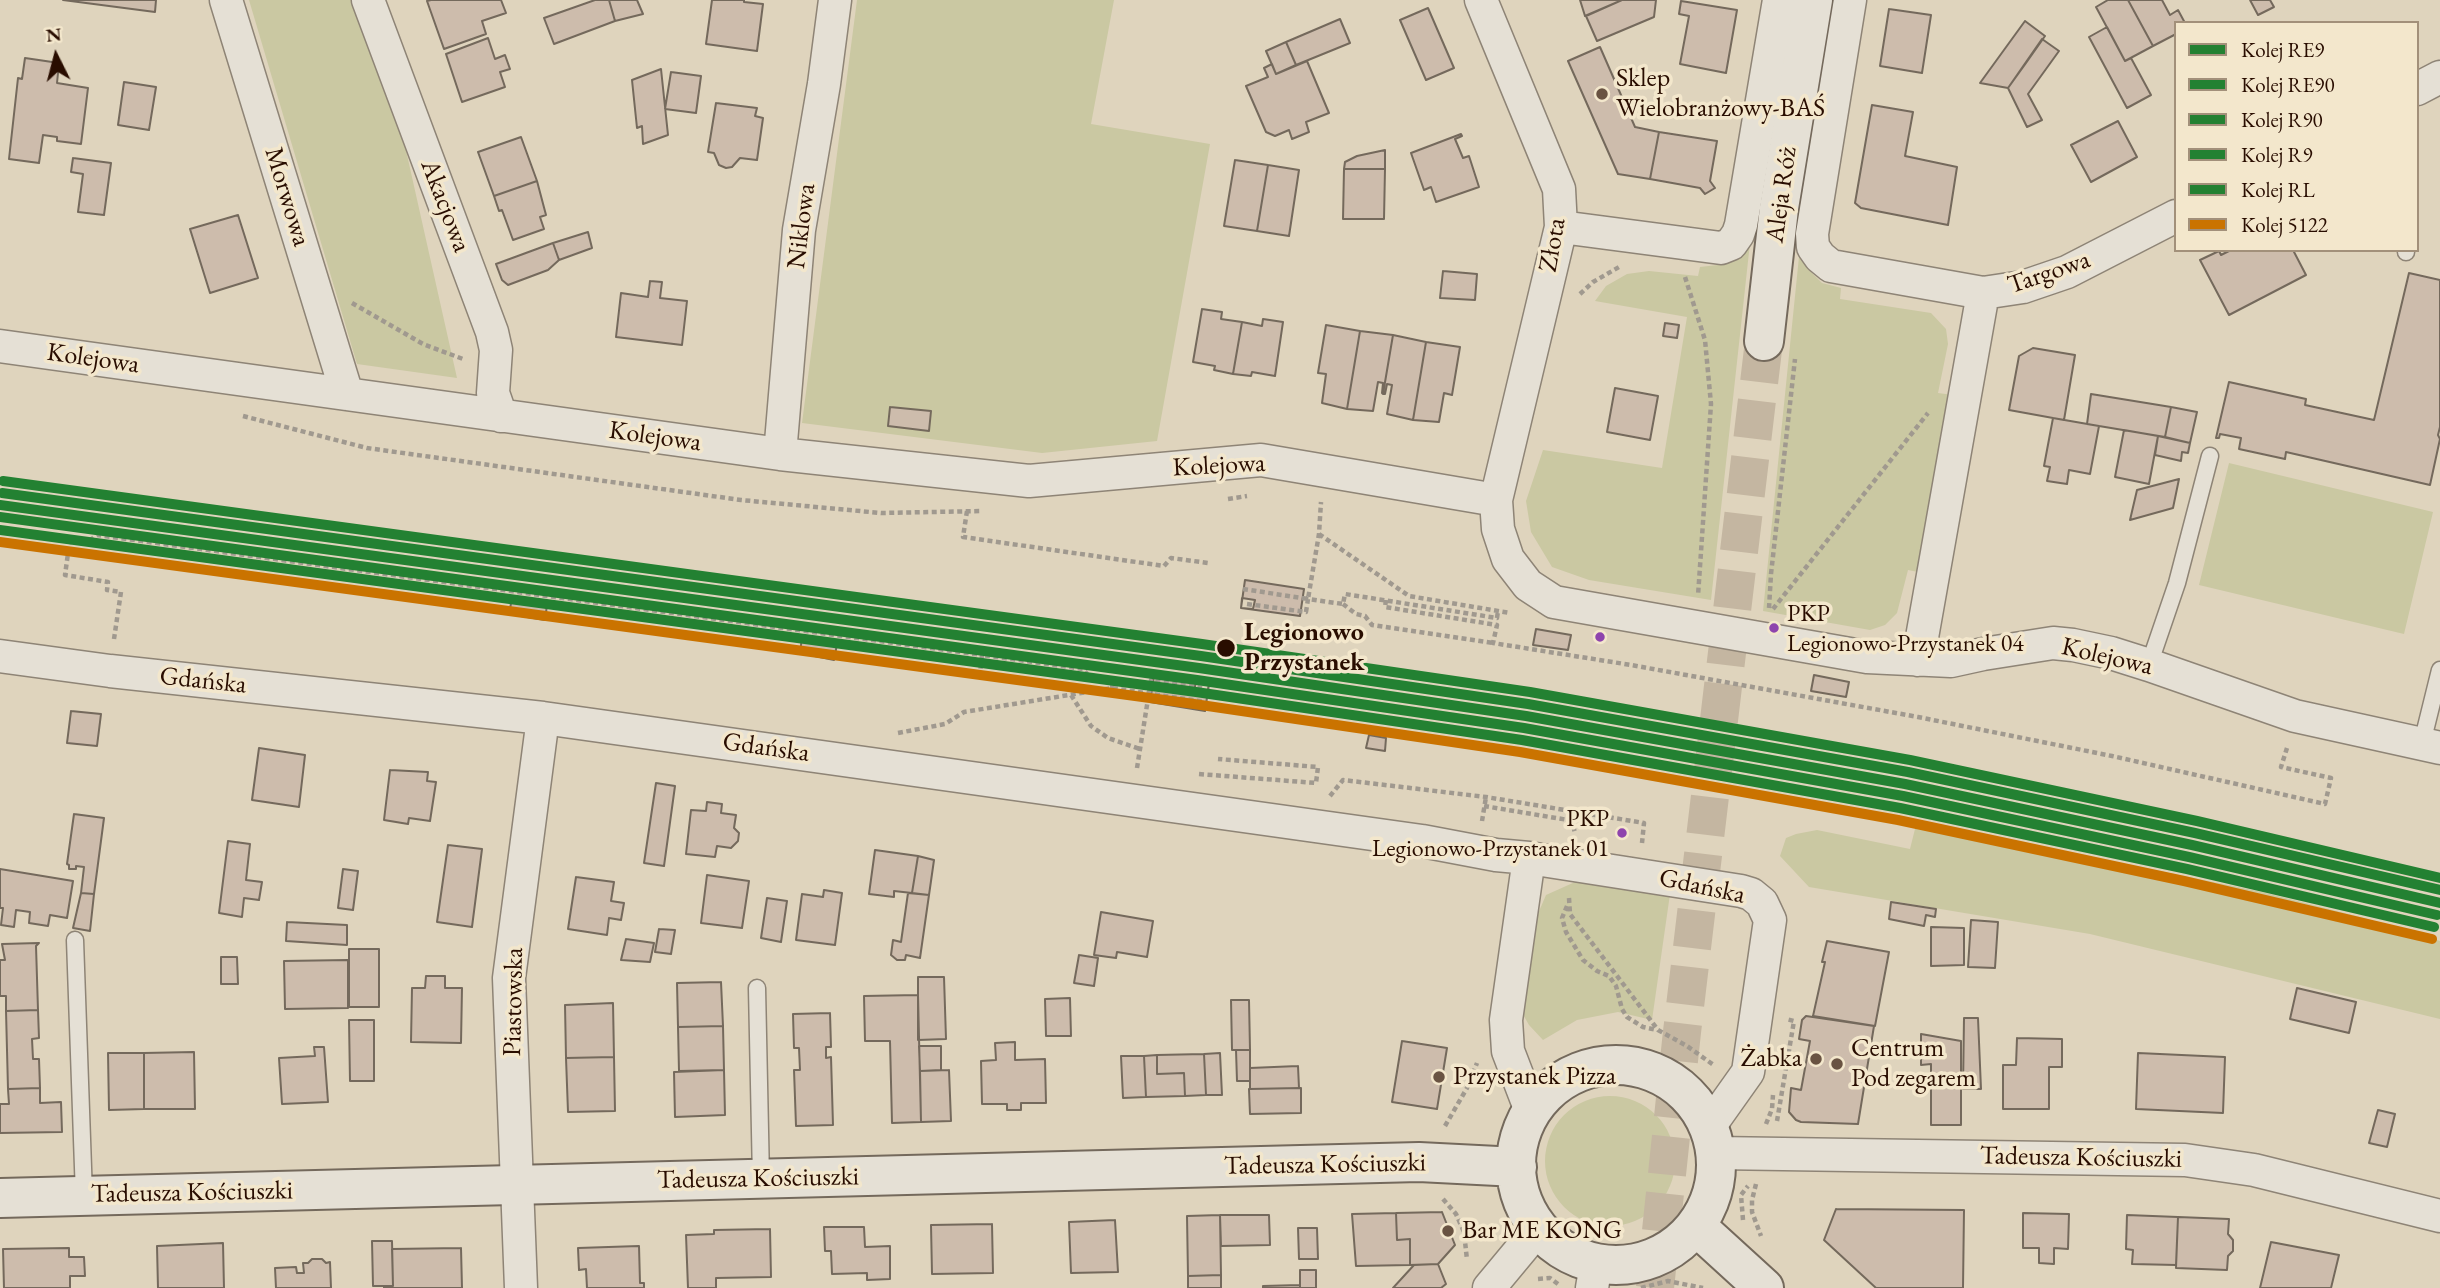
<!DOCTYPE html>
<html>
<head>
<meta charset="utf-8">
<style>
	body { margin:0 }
	#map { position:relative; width:2440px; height:1288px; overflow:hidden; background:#dfd4bd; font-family:"EB Garamond",serif }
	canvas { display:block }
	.legend { position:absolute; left:2174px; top:21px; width:245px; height:231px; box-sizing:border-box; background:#f3e7cc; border:2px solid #a2907a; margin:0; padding:9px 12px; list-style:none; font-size:21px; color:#290d00 }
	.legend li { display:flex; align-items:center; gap:14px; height:35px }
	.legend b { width:35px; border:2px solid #a2907a }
	.north { position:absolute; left:21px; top:21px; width:70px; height:70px; -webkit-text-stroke:5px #f3e7cc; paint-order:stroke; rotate:354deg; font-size:19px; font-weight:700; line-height:28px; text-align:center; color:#290d00 }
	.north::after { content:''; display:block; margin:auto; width:24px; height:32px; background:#290d00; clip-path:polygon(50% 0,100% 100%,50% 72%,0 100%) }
</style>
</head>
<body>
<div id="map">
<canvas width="2440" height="1288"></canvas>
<ul class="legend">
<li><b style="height:9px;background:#238132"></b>Kolej RE9</li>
<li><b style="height:9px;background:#238132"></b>Kolej RE90</li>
<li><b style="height:9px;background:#238132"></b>Kolej R90</li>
<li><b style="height:9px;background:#238132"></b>Kolej R9</li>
<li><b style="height:9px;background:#238132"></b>Kolej RL</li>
<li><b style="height:9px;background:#ca7300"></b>Kolej 5122</li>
</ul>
<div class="north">N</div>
</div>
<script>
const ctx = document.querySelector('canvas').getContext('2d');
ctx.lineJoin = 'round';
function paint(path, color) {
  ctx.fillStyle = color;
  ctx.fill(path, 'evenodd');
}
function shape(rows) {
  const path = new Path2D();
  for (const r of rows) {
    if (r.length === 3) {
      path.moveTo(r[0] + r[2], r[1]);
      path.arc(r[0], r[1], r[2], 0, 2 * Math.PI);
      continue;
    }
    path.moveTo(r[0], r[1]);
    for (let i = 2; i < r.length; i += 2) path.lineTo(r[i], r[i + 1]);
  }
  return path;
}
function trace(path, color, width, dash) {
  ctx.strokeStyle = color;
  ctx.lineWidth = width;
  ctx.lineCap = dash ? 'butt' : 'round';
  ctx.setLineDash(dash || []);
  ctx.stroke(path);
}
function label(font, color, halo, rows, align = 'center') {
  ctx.font = font + ' "EB Garamond",serif';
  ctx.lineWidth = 7;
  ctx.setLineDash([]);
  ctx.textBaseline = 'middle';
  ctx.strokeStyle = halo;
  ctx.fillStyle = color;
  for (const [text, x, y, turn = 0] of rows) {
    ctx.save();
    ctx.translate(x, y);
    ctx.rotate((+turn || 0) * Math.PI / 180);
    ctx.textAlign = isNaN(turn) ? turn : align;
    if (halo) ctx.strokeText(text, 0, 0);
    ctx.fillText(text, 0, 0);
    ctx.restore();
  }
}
const green = shape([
	[249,0,355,0,401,128,457,378,357,364],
	[857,0,1114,0,1091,124,1210,144,1157,441,1042,453,802,423],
	[1801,237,1811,272,1822,283,1841,288,1840,299,1931,313,1946,329,1948,344,1938,393,1953,395,1918,572,1908,570,1897,613,1885,625,1870,630,1763,611],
	[1750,243,1711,600,1589,580,1552,567,1531,532,1526,501,1543,450,1662,468,1687,317,1595,301,1606,286,1627,274,1649,271,1698,276,1700,267,1726,264],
	[2229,463,2433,512,2404,634,2199,585],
	[1917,821,2262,892,2364,918,2440,941,2440,1019,2090,934,1809,887,1780,856,1786,838,1796,834,1817,830,1910,849],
	[1575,882,1670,894,1652,1020,1618,1012,1577,1020,1543,1040,1529,1025,1521,1011,1531,930,1546,895],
	[1610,1161,65]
]);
const building = shape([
	[63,0,156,0,155,12,63,0],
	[431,0,501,0,506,13,482,21,486,34,444,49,427,1,431,0],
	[595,0,609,0,615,21,554,44,544,18,595,0],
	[609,0,637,0,643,14,615,21,609,0],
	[712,0,744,0,744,2,763,4,757,51,706,44,712,0],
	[1580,0,1622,0,1585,16,1580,0],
	[1622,0,1656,0,1654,17,1597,41,1586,16,1622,0],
	[2108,0,2128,0,2153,46,2125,61,2096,7,2108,0],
	[2128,0,2162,0,2170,15,2178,10,2185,23,2176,23,2176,34,2153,46,2128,0],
	[2250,0,2270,0,2274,7,2258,15,2250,0],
	[1681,1,1737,10,1726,73,1680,64,1689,16,1679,14,1681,1],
	[1428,8,1454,68,1426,80,1400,20,1428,8],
	[1889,9,1931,15,1922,73,1880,66,1889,9],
	[1340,19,1350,43,1296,65,1286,42,1340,19],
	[2025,21,2045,36,2026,63,2008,88,1980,83,2025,21],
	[2107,27,2125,61,2131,58,2151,95,2127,108,2089,37,2107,27],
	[488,38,495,59,505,55,510,69,500,72,505,87,462,102,446,54,488,38],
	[2042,39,2059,51,2028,94,2042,120,2027,127,2008,88,2042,39],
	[1286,42,1296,65,1276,74,1266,51,1286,42],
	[1600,47,1635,127,1659,132,1650,179,1618,174,1568,61,1600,47],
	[25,58,59,63,57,83,88,88,81,144,57,141,57,137,43,135,39,163,9,159,18,78,22,79,25,58],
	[1307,61,1329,113,1306,122,1309,132,1292,139,1289,130,1275,136,1266,132,1246,86,1268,77,1264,68,1272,64,1276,74,1307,61],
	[661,69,668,135,643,144,642,126,637,128,632,80,661,69],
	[671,72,701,76,696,113,665,109,671,72],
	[124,82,156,87,149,130,118,125,124,82],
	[716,103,757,108,755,116,763,118,757,160,740,158,732,167,726,168,719,165,714,153,708,152,716,103],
	[1872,105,1913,112,1905,156,1957,167,1948,225,1861,208,1855,203,1872,105],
	[2118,121,2137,157,2091,182,2071,145,2118,121],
	[1659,132,1717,141,1710,181,1715,188,1705,194,1700,188,1650,179,1659,132],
	[1461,134,1462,136,1455,139,1463,158,1469,156,1479,187,1436,202,1431,187,1424,190,1411,153,1461,134],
	[521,137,537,181,494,196,478,152,521,137],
	[1385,150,1385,169,1344,169,1345,162,1357,156,1385,150],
	[73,158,111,163,104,215,78,212,83,174,71,172,73,158],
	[1235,160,1268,165,1257,231,1224,226,1235,160],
	[1268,165,1299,170,1289,236,1257,231,1268,165],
	[1344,169,1385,169,1384,219,1343,219,1344,169],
	[537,181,546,215,540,217,544,229,513,240,502,210,499,211,494,196,537,181],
	[238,215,258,278,210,293,190,229,238,215],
	[588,232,592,248,559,260,553,243,588,232],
	[553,243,559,260,548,270,508,285,502,280,496,264,553,243],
	[2231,250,2293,250,2306,275,2229,315,2200,260,2219,251,2221,255,2231,250],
	[1443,271,1477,274,1475,300,1440,298,1443,271],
	[2409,273,2440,280,2440,427,2438,435,2440,439,2430,485,2286,452,2285,459,2239,449,2241,438,2220,434,2219,438,2216,438,2229,382,2306,399,2305,405,2374,420,2409,273],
	[650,281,662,282,660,298,687,301,682,345,616,337,621,293,648,297,650,281],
	[1202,309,1222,312,1221,319,1242,322,1233,374,1214,370,1215,366,1193,362,1202,309],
	[1263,319,1283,322,1275,376,1252,372,1251,376,1233,374,1242,322,1262,326,1263,319],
	[1665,323,1679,325,1677,338,1663,336,1665,323],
	[1326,325,1360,331,1347,409,1322,403,1326,374,1318,373,1326,325],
	[1360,331,1393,335,1383,394,1382,393,1383,383,1378,382,1373,411,1347,409,1360,331],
	[1393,335,1426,342,1413,420,1387,414,1392,385,1387,384,1385,394,1383,394,1393,335],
	[1426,342,1460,347,1452,395,1444,393,1439,422,1413,420,1426,342],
	[2033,348,2075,355,2064,420,2009,410,2019,356,2033,348],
	[1615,388,1658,396,1650,440,1607,432,1615,388],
	[2091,394,2171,407,2165,437,2087,424,2091,394],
	[890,407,931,411,929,431,888,426,890,407],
	[2171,407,2197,412,2190,443,2165,437,2171,407],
	[2053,418,2099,426,2090,474,2069,470,2067,484,2047,481,2050,467,2044,466,2053,418],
	[2124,430,2158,436,2149,484,2115,477,2124,430],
	[2158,436,2190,443,2188,453,2182,452,2181,461,2155,455,2158,436],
	[2179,479,2173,508,2130,520,2137,490,2179,479],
	[1245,580,1304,589,1300,616,1241,608,1245,580],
	[512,598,547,605,545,620,509,614,512,598],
	[1242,598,1255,600,1253,609,1241,608,1242,598],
	[1536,629,1571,635,1568,650,1533,645,1536,629],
	[802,637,837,644,834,660,800,653,802,637],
	[1154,675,1209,684,1205,711,1150,702,1154,675],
	[1814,675,1849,682,1846,697,1811,691,1814,675],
	[1196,681,1209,684,1207,694,1194,692,1196,681],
	[71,711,101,714,97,746,67,743,71,711],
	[1369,735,1386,738,1385,751,1366,748,1369,735],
	[259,748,305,755,299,807,252,800,259,748],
	[390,770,428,772,427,781,436,782,430,821,409,818,408,824,384,820,390,770],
	[656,783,675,786,664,866,644,863,656,783],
	[707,802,722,804,721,813,736,815,734,828,739,833,738,841,731,848,717,846,715,857,686,854,691,810,706,811,707,802],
	[74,814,104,818,94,894,81,893,84,867,76,866,76,869,69,869,69,865,67,864,74,814],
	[228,841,250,844,246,880,262,882,259,900,244,898,242,917,219,913,228,841],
	[448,845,482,849,472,927,437,922,448,845],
	[875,850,918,856,912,893,894,891,894,897,869,894,875,850],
	[918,856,934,860,929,895,912,893,918,856],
	[0,869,73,881,67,918,50,915,48,926,29,923,30,912,16,910,14,927,1,925,3,908,0,908,0,869],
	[343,869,358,871,353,910,338,908,343,869],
	[707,875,749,881,742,928,701,923,707,875],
	[576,877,614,882,611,901,624,903,621,920,609,918,607,935,568,929,576,877],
	[824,890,842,893,835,945,796,940,802,894,823,897,824,890],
	[81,893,94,894,90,931,73,928,81,893],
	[908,893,929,895,920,958,906,955,905,960,897,960,891,955,893,940,901,942,908,893],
	[767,898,787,901,781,942,761,938,767,898],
	[1891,902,1936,909,1935,917,1926,915,1924,926,1889,919,1891,902],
	[1101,912,1153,921,1147,957,1117,952,1116,958,1094,955,1101,912],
	[1971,920,1998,922,1995,968,1968,967,1971,920],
	[287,922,347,925,347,945,286,941,287,922],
	[1931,927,1964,928,1964,965,1931,966,1931,927],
	[659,929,675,930,671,954,655,952,659,929],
	[626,939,654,943,650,962,621,960,626,939],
	[1827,941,1889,952,1875,1026,1813,1016,1825,962,1822,962,1827,941],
	[39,943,36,946,38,1010,6,1011,6,996,0,996,0,960,5,960,2,944,39,943],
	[349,949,379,949,379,1007,349,1007,349,949],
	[1079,955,1098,958,1094,986,1074,983,1079,955],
	[221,957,237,957,238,984,221,984,221,957],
	[348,960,348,1008,285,1009,284,961,348,960],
	[426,976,445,976,445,988,462,988,461,1043,411,1042,412,988,425,988,426,976],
	[918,977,944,977,946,1039,918,1040,918,977],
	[721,982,723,1026,678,1027,677,983,721,982],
	[2297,988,2356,1002,2349,1033,2290,1019,2297,988],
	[918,995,921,1122,892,1123,890,1041,865,1041,864,996,918,995],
	[1070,998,1071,1036,1046,1036,1045,999,1070,998],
	[1231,1000,1249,1000,1250,1050,1232,1050,1231,1000],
	[613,1003,614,1057,566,1058,565,1005,613,1003],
	[38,1010,39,1038,32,1039,33,1059,39,1059,40,1088,8,1089,6,1011,38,1010],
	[830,1013,831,1047,826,1047,826,1058,831,1057,833,1125,796,1126,794,1070,800,1070,799,1048,794,1048,793,1014,830,1013],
	[1806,1016,1874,1026,1858,1124,1801,1122,1796,1120,1789,1112,1791,1088,1801,1090,1810,1041,1799,1039,1802,1020,1806,1016],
	[1964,1018,1978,1018,1981,1089,1963,1089,1964,1018],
	[349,1020,374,1020,374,1081,350,1081,349,1020],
	[723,1026,724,1070,679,1071,678,1027,723,1026],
	[1921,1034,1961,1041,1961,1125,1931,1125,1931,1064,1921,1065,1921,1034],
	[2017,1038,2062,1039,2062,1067,2049,1067,2049,1109,2003,1109,2003,1065,2016,1065,2017,1038],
	[1402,1041,1447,1048,1437,1109,1392,1102,1402,1041],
	[1015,1042,1015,1060,1045,1059,1046,1103,1021,1103,1021,1110,1007,1110,1007,1104,982,1104,981,1061,996,1060,995,1043,1015,1042],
	[919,1046,941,1046,941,1070,920,1071,919,1046],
	[314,1047,324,1047,328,1102,282,1104,279,1058,315,1056,314,1047],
	[1236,1050,1250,1050,1250,1081,1237,1081,1236,1050],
	[194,1052,195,1109,144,1109,144,1053,194,1052],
	[108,1053,144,1053,144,1109,109,1110,108,1053],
	[1220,1053,1222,1095,1206,1095,1204,1054,1220,1053],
	[2138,1053,2225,1057,2223,1113,2136,1109,2138,1053],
	[1204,1054,1206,1095,1185,1096,1184,1073,1157,1074,1157,1055,1204,1054],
	[1157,1055,1157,1074,1184,1073,1185,1096,1146,1097,1144,1056,1157,1055],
	[1121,1056,1144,1056,1146,1097,1123,1098,1121,1056],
	[614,1057,615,1111,568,1112,566,1058,614,1057],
	[1298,1066,1299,1088,1250,1089,1250,1068,1298,1066],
	[724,1070,725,1115,675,1117,674,1072,724,1070],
	[949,1070,951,1121,921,1122,920,1071,949,1070],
	[40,1088,40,1103,61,1102,62,1132,0,1133,0,1104,9,1104,8,1089,40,1088],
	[1301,1088,1301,1113,1250,1114,1249,1089,1301,1088],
	[2378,1110,2395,1114,2387,1147,2369,1143,2378,1110],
	[1836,1209,1964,1210,1963,1288,1876,1288,1824,1240,1836,1209],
	[1442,1212,1455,1245,1438,1264,1410,1265,1410,1239,1397,1240,1396,1213,1442,1212],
	[1396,1213,1397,1240,1410,1239,1410,1265,1356,1266,1352,1214,1396,1213],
	[2023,1213,2069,1214,2068,1249,2054,1248,2054,1264,2039,1263,2039,1248,2023,1248,2023,1213],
	[1220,1215,1221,1275,1188,1276,1187,1216,1220,1215],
	[1220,1215,1269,1215,1270,1245,1221,1246,1220,1215],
	[2127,1215,2178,1217,2176,1265,2132,1264,2133,1250,2126,1249,2127,1215],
	[2178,1217,2229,1219,2228,1234,2233,1240,2233,1251,2228,1256,2227,1270,2176,1268,2178,1217],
	[1115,1220,1118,1272,1071,1273,1069,1222,1115,1220],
	[992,1224,993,1273,932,1274,931,1225,992,1224],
	[824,1227,864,1227,865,1247,890,1246,890,1279,867,1280,867,1273,832,1274,831,1251,825,1251,824,1227],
	[1298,1228,1317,1228,1318,1259,1299,1259,1298,1228],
	[770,1229,771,1277,716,1278,716,1288,688,1288,686,1235,714,1234,714,1230,770,1229],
	[372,1241,392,1241,393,1286,373,1286,372,1241],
	[2271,1242,2339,1255,2331,1288,2260,1288,2271,1242],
	[223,1243,224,1288,158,1288,157,1246,223,1243],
	[639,1246,640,1283,644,1283,644,1288,587,1288,586,1269,579,1270,578,1248,639,1246],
	[69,1248,69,1257,84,1257,85,1276,70,1276,70,1288,4,1288,3,1249,69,1248],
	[461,1248,462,1288,384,1288,384,1286,393,1286,392,1249,461,1248],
	[312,1259,322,1259,326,1263,330,1262,331,1288,276,1288,275,1268,296,1267,297,1273,304,1273,303,1263,308,1263,312,1259],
	[1438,1264,1446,1284,1441,1288,1393,1288,1414,1265,1438,1264],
	[1300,1270,1316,1270,1316,1288,1300,1288,1300,1270],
	[1221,1275,1221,1288,1188,1288,1188,1276,1221,1275],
	[1300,1285,1300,1288,1263,1288,1263,1286,1300,1285]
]);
const secondaryTunnel = shape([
	[1655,1288,1682,1032,1764,341]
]);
const path = shape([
	[1685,277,1705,340,1711,404,1698,596],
	[1580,294,1593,282,1619,267],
	[352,303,423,344,463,359],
	[243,416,367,448,741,500,881,513,982,511],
	[1228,499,1247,496],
	[967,511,963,537,1164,566,1171,558,1208,563],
	[1319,534,1409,596,1510,613],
	[1243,589,1308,599,1319,534,1321,502],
	[1386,600,1385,607,1497,625,1493,643,1631,665,1918,717,2112,756,2325,804,2331,778,2281,767,2287,748],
	[1247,604,1306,612,1308,599,1343,604,1345,594,1497,618,1498,611],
	[1343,604,1356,614,1365,616,1372,625,1493,643],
	[1769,608,1771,574,1795,359],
	[1773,609,1928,413],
	[114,639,121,592,107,590,108,582,65,575,70,539,88,542,97,535,982,655],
	[1112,688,1113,679,1088,675,1083,669,982,655,980,673,1072,687,1071,695,1091,726,1108,738,1140,749],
	[898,733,945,724,964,712,1112,688,1206,702],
	[1137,768,1151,680,1202,688],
	[1199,774,1316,783,1318,767,1218,759],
	[1330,796,1343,780,1486,797,1644,823,1642,843],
	[1484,806,1568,820,1573,825,1575,833],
	[1482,821,1486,797],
	[1569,898,1570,914,1658,1030,1687,1046,1715,1066],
	[1567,906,1562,918,1566,932,1583,960,1597,971,1609,976,1616,986,1622,1009,1627,1017,1643,1027,1657,1030],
	[1777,1121,1794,1021,1786,1019],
	[1766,1124,1772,1109,1773,1095],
	[1445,1126,1467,1088,1477,1063],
	[1756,1184,1752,1200,1752,1212,1761,1236],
	[1443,1199,1456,1214,1464,1232,1467,1260],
	[1743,1220,1741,1195,1748,1186],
	[1538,1279,1550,1278,1558,1284],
	[1641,1288,1668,1281,1703,1288]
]);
const lane = shape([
	[2406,252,2406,250],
	[2149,665,2177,583,2210,456],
	[2422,743,2440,670],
	[75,940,84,1196],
	[757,988,761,1179]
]);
const street = shape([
	[226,0,347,394],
	[368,0,492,332,496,350,493,393,501,416],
	[1481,0,1559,189,1561,227,1496,500,1498,529,1508,559,1528,585,1554,602,1867,657,1951,661,1983,654,2053,643,2073,645,2111,653,2149,665,2295,716,2440,748],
	[1850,0,1812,234,1813,247,1820,257,1831,266,1983,293,2023,287,2067,272,2176,216],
	[2417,89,2440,77],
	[1561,227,1721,248,1731,244,1738,234,1741,225,1779,0],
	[0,346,780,454,1029,481,1261,460,1496,500],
	[780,454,799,230,824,84,835,0],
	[0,656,110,671,543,718,1422,841,1496,855,1529,858,1741,891,1751,894,1762,903,1770,920,1748,1072,1709,1127],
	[1918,660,1983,293],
	[1529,858,1506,1020,1508,1051,1531,1111],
	[1716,1153,2185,1160,2254,1170,2440,1216],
	[521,1288,509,978,543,718],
	[1489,1288,1538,1229],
	[1592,1288,1596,1264]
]);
const secondary = shape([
	[1764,341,1779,208,1813,0],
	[1616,1165,100],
	[0,1198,1419,1162,1517,1167],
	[1696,1226,1764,1288]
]);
const rail1 = shape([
	[0,505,1199,668,1526,716,1905,784,2192,845,2440,903]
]);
const rail2 = shape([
	[0,517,1197,680,1524,728,1903,796,2189,857,2437,915]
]);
const rail3 = shape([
	[2,493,1201,656,1528,704,1908,772,2195,833,2440,890]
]);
const rail4 = shape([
	[0,530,1196,692,1522,740,1900,808,2187,869,2434,927]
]);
const rail5 = shape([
	[3,481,1202,644,1530,692,1910,760,2197,821,2440,878]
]);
const rail6 = shape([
	[0,542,1194,704,1520,752,1898,820,2184,881,2432,939]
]);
const markers = [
	[1602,94,7,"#695342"],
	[1774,628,6,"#8e44ad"],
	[1600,637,6,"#8e44ad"],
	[1226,648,10,"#290d00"],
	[1622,833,6,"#8e44ad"],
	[1816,1059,7,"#695342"],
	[1837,1064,7,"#695342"],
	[1439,1077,7,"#695342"],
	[1448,1231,7,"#695342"]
];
const busNames = [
	["PKP",1787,614],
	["Legionowo-Przystanek 04",1787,644],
	["PKP",1609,819,"right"],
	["Legionowo-Przystanek 01",1609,849,"right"]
];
const poiNames = [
	["Sklep",1616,79],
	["Wielobranżowy-BAŚ",1616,109],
	["Centrum",1851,1049],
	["Pod zegarem",1851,1079],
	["Żabka",1802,1059,"right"],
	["Przystanek Pizza",1453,1077],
	["Bar ME KONG",1462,1231]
];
const streetNames = [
	["Aleja Róż",1782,195,-82],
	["Morwowa",287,197,73],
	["Akacjowa",445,206,69],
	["Niklowa",802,226,-83],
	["Złota",1553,245,-80],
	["Targowa",2049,273,-19],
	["Kolejowa",93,359,8],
	["Kolejowa",655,437,8],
	["Kolejowa",1219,466,-3],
	["Kolejowa",2107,657,13],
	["Gdańska",203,681,6],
	["Gdańska",766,748,8],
	["Gdańska",1702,887,12],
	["Piastowska",514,1002,-89],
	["Tadeusza Kościuszki",2081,1158,1],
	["Tadeusza Kościuszki",1325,1165,-1],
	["Tadeusza Kościuszki",758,1179,-1],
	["Tadeusza Kościuszki",192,1193,-1]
];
const stopNames = [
	["Legionowo",1244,633],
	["Przystanek",1244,663]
];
paint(green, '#cac8a2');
paint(building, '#cdbcac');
trace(building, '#74695c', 2);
trace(secondaryTunnel, '#c4b6a1', 38, [38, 19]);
trace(lane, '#8e8476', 19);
trace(street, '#8e8476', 35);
trace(secondary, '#74695c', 42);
trace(path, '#a0998f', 4.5, [5, 3.5]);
trace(lane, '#e5e0d5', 16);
trace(street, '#e5e0d5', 32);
trace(secondary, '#e5e0d5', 38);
trace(rail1, '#238132', 10);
trace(rail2, '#238132', 10);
trace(rail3, '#238132', 10);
trace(rail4, '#238132', 10);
trace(rail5, '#238132', 10);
trace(rail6, '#ca7300', 10);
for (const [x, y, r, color] of markers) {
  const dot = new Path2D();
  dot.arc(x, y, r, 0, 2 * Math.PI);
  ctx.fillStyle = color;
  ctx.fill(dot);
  trace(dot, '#f3e7cc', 2.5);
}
label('24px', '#290d00', '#f3e7cc', busNames, 'left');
label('26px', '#290d00', '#f3e7cc', poiNames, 'left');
label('26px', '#290d00', '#f3e7cc', streetNames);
label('bold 26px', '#290d00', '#f3e7cc', stopNames, 'left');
</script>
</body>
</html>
